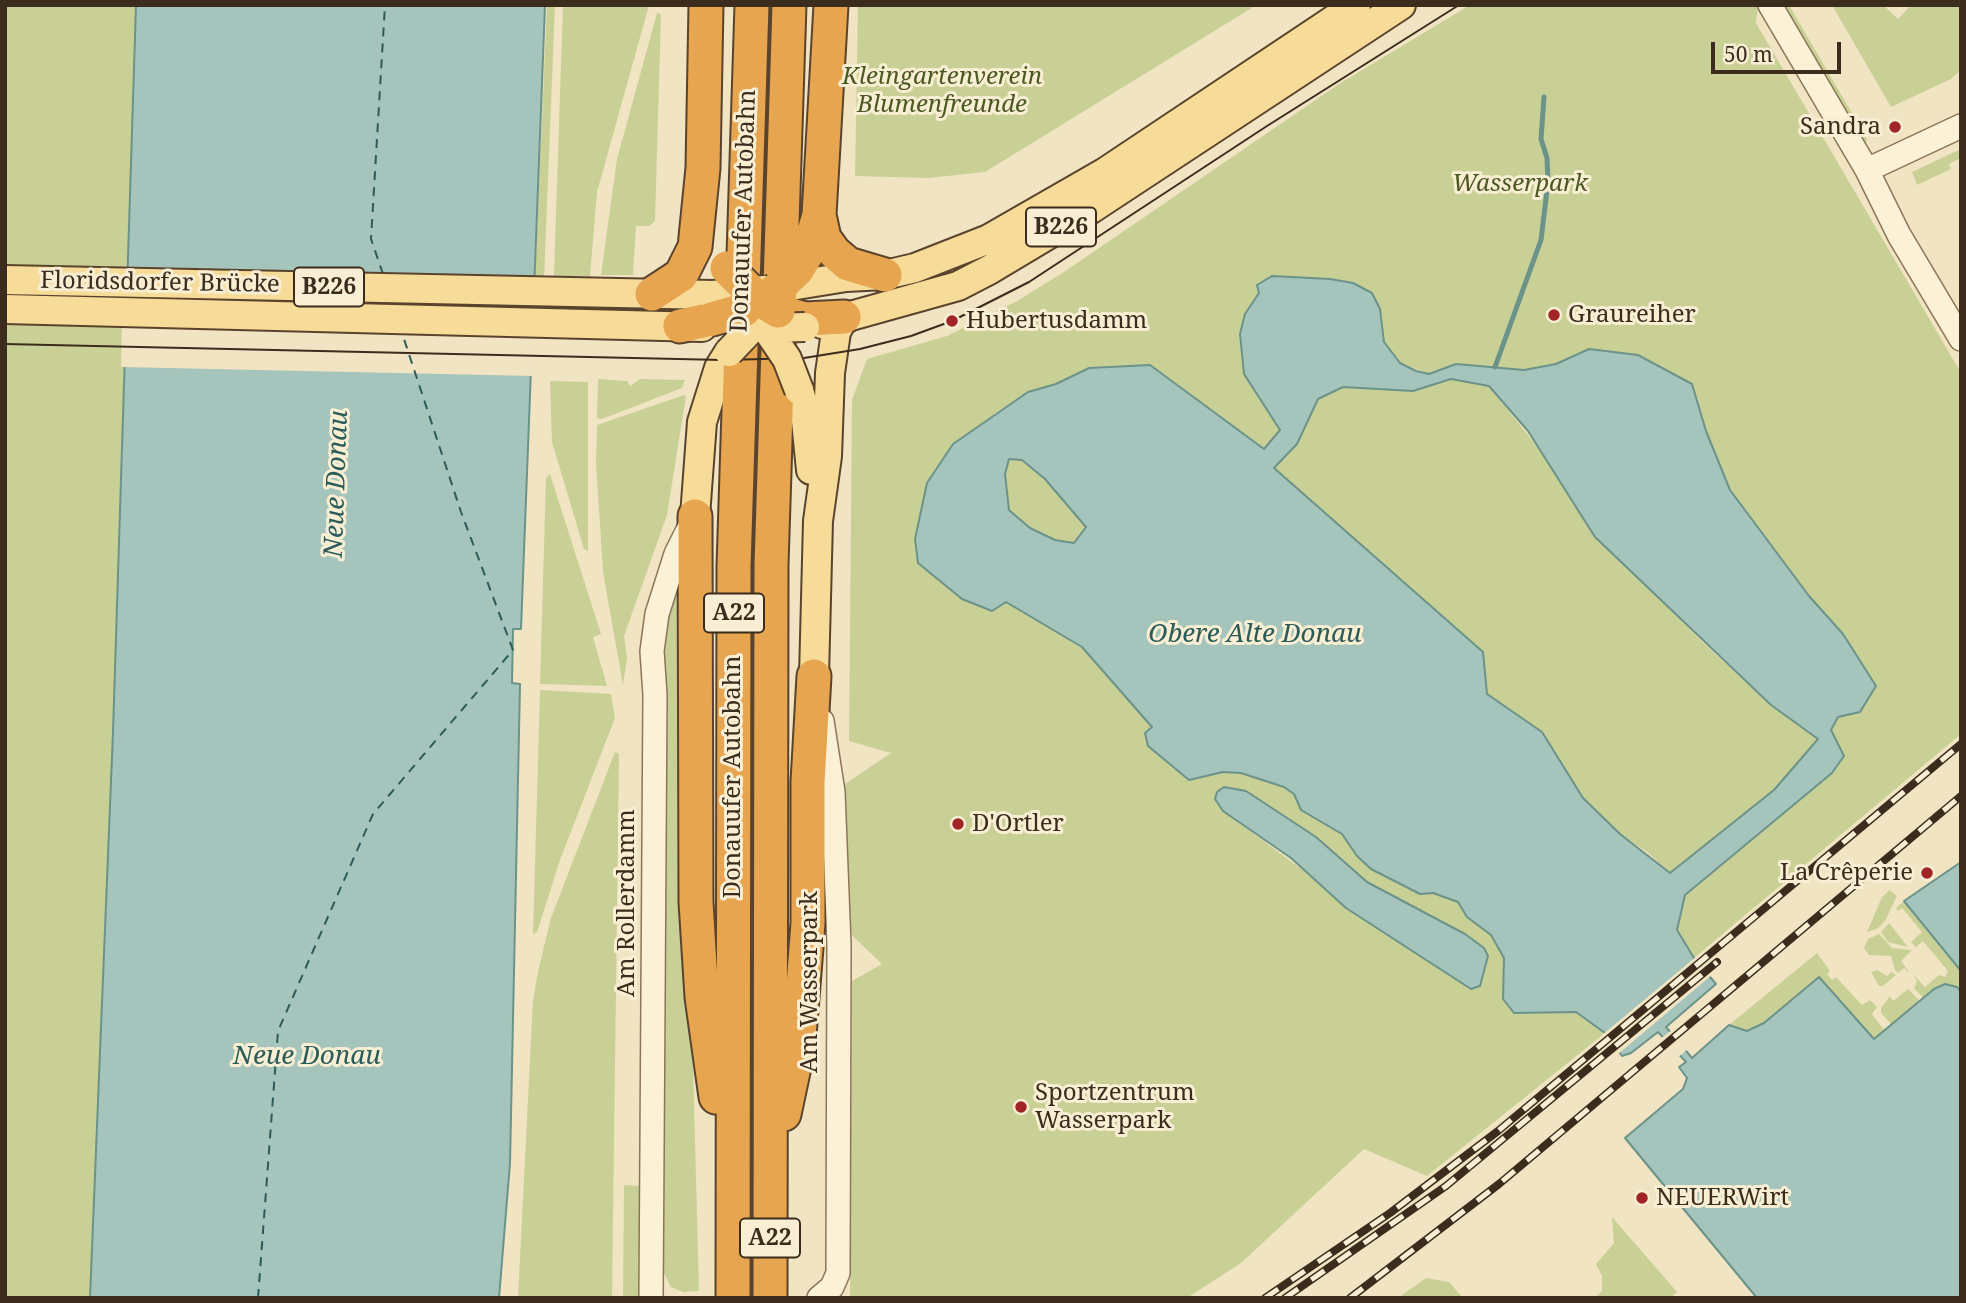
<!DOCTYPE html>
<html>
<head>
<meta charset="utf-8">
<style>
	body { margin:0 }
	#map { position:relative; width:1966px; height:1303px; overflow:hidden; background:#f1e4c3; font-family:"Noto Serif",serif }
	canvas { display:block }
	.frame { position:absolute; inset:0; border:7px solid #3c2c1d; pointer-events:none }
	.scale { position:absolute; left:1711px; top:42px; width:130px; height:32px; box-sizing:border-box; border:4px solid #3c2c1d; border-top:0; padding-left:9px; font-size:21px; line-height:24px; white-space:nowrap; color:#3c2c1d; -webkit-text-stroke:5px #f8eed3; paint-order:stroke }
</style>
</head>
<body>
<div id="map">
<canvas width="1966" height="1303"></canvas>
<div class="frame"></div>
<div class="scale">50 m</div>
</div>
<script>
const ctx = document.querySelector('canvas').getContext('2d');
ctx.lineJoin = 'round';
function paint(path, color) {
  ctx.fillStyle = color;
  ctx.fill(path, 'evenodd');
}
function shape(rows) {
  const path = new Path2D();
  for (const r of rows) {
    path.moveTo(r[0], r[1]);
    for (let i = 2; i < r.length; i += 2) path.lineTo(r[i], r[i + 1]);
  }
  return path;
}
function trace(path, color, width, dash) {
  ctx.strokeStyle = color;
  ctx.lineWidth = width;
  ctx.lineCap = dash ? 'butt' : 'round';
  ctx.setLineDash(dash || []);
  ctx.stroke(path);
}
function label(font, color, halo, rows, align = 'center') {
  ctx.font = font + ' "Noto Serif",serif';
  ctx.lineWidth = 6;
  ctx.setLineDash([]);
  ctx.textBaseline = 'middle';
  ctx.strokeStyle = halo;
  ctx.fillStyle = color;
  for (const [text, x, y, turn = 0] of rows) {
    ctx.save();
    ctx.translate(x, y);
    ctx.rotate((+turn || 0) * Math.PI / 180);
    ctx.textAlign = isNaN(turn) ? turn : align;
    if (halo) ctx.strokeText(text, 0, 0);
    ctx.fillText(text, 0, 0);
    ctx.restore();
  }
}
const green = shape([
	[5,5,136,5,113,732,90,1298,5,1298],
	[547,5,555,5,544,279,535,278],
	[563,5,649,5,597,192,590,276,554,276],
	[858,5,1255,5,1255,6,985,172,928,178,855,176],
	[1470,5,1758,5,1756,23,1961,373,1961,734,1694,958,1677,930,1685,895,1832,773,1844,756,1831,730,1838,717,1860,712,1876,686,1843,634,1809,596,1730,490,1706,431,1691,384,1612,351,1589,349,1556,364,1524,370,1446,370,1429,374,1400,363,1384,342,1383,326,1259,293,1245,314,1244,374,1280,430,1264,450,1150,365,1089,368,1056,384,1028,392,994,414,1006,602,1082,647,1152,727,1189,780,1223,772,1241,773,1284,787,1294,794,1301,810,1342,834,1357,856,1419,894,1433,893,1458,902,1467,917,1491,935,1504,958,1503,999,1520,1014,1576,1012,1605,1033,1427,1176,1364,1149,1241,1263,1187,1298,850,1298,852,981,882,964,838,922,833,792,891,753,849,741,852,400,867,359,947,336,1017,301,1064,272,1339,84],
	[1246,791,1367,882,1465,934,1484,947,1488,956,1319,882,1223,811],
	[1783,5,1789,5,1867,139,1865,147],
	[1832,5,1883,5,1898,19,1911,5,1961,5,1961,70,1951,79,1891,107],
	[657,13,661,14,655,221,649,226,636,226,633,275,601,275,617,159],
	[1961,149,1961,158,1949,164,1951,169,1917,185,1912,172],
	[598,379,627,381,630,386,640,379,685,380,682,388,602,419,597,418],
	[1451,379,1489,386,1649,587,1699,639,1771,705,1818,740,1774,790,1670,873,1647,852,1620,834,1583,798,1542,732,1487,694,1482,651,1274,468,1297,444,1318,399,1343,387,1413,391],
	[550,381,588,382,588,551,584,549,552,442],
	[684,395,686,396,667,515,624,636,627,658,623,685,603,572,596,464,597,425],
	[1009,459,1022,460,1045,479,1086,527,1074,543,1055,540,1030,528,1009,510,1005,474],
	[550,474,601,634,593,637,607,686,540,684,546,478],
	[680,574,699,1291,683,1292,671,1287,661,1267,664,628],
	[540,690,611,694,615,718,560,860,537,932,533,934],
	[615,752,619,754,612,1298,518,1298,533,1000,539,967,551,918],
	[1890,890,1897,896,1885,921,1877,929,1867,932,1882,897],
	[1904,901,1961,971,1961,992,1951,985,1934,989,1923,998,1914,988,1917,981,1913,974,1925,987,1939,975,1945,977,1948,971,1923,941,1916,947,1911,942,1922,932,1902,908,1898,911,1896,908],
	[1889,923,1908,947,1888,942,1881,932],
	[1879,934,1892,948,1912,950,1901,961,1910,973,1904,968,1898,973,1895,970,1891,956,1869,955,1864,948,1868,939],
	[1817,953,1830,971,1827,974,1832,980,1836,977,1862,1005,1870,1000,1877,1007,1872,1014,1884,1030,1874,1039,1819,977,1764,1023,1747,1032,1729,1025],
	[1877,970,1887,976,1892,972,1896,975,1883,986,1879,986,1871,972],
	[1908,989,1920,1001,1891,1024,1881,1013,1881,1008,1890,996,1893,1001],
	[624,1185,641,1186,642,1298,623,1298],
	[1612,1217,1677,1292,1670,1298,1595,1298,1602,1291,1602,1276,1596,1264,1614,1243],
	[1426,1278,1449,1282,1463,1298,1398,1298]
]);
const water = shape([
	[136,5,545,5,521,629,513,629,512,683,520,684,510,1163,499,1298,90,1298,113,732,136,5],
	[1272,276,1330,279,1353,283,1372,293,1380,309,1384,342,1400,363,1416,371,1429,374,1456,364,1524,370,1556,364,1589,349,1638,355,1692,384,1706,431,1730,490,1809,596,1843,634,1876,686,1860,712,1838,717,1831,730,1844,756,1832,773,1685,895,1677,930,1694,958,1716,984,1666,1027,1692,1058,1729,1025,1747,1031,1764,1023,1819,977,1874,1039,1934,989,1945,984,1957,987,1961,992,1961,1298,1757,1298,1625,1138,1683,1089,1687,1078,1679,1067,1686,1062,1658,1032,1631,1053,1622,1056,1605,1033,1576,1012,1514,1013,1503,999,1504,958,1491,935,1467,917,1458,902,1433,893,1420,894,1371,869,1357,856,1342,834,1301,810,1294,794,1284,787,1241,773,1223,772,1189,780,1148,746,1145,733,1152,727,1082,647,1006,602,992,611,962,599,918,563,915,539,927,483,953,444,1028,392,1056,384,1089,368,1150,365,1264,449,1280,430,1244,374,1240,334,1245,314,1259,293,1257,285,1272,276],
	[1451,379,1489,386,1528,431,1595,537,1771,705,1818,739,1774,790,1670,873,1620,834,1583,798,1542,732,1487,694,1483,652,1274,468,1297,444,1318,399,1343,387,1413,391,1451,379],
	[1009,459,1022,460,1045,479,1086,527,1074,543,1055,540,1030,528,1009,510,1005,474,1009,459],
	[1224,787,1246,791,1316,837,1367,882,1465,934,1484,948,1488,956,1480,986,1471,989,1346,908,1291,858,1223,811,1215,799,1217,792,1224,787],
	[1961,862,1961,971,1904,901,1961,862]
]);
const pier = shape([
	[123,270,537,278,534,376,121,367],
	[1697,956,1713,974,1617,1055,1602,1035],
	[1672,1030,1688,1049,1677,1058,1660,1039]
]);
const stream = shape([
	[1495,367,1541,240,1548,182,1547,158,1541,139,1544,97]
]);
const ferry = shape([
	[383,274,371,239,385,5],
	[258,1298,278,1031,373,814,513,650,461,512,402,333]
]);
const minor = shape([
	[1770,5,1867,170,1899,235,1961,339],
	[1867,170,1961,126],
	[651,1298,655,695,652,651,657,614,676,554,692,522],
	[819,1298,832,1287,838,1273,839,945,833,792,822,721]
]);
const major = shape([
	[5,280,713,295],
	[778,288,846,277,885,275,915,268,989,239,1104,173,1356,5],
	[5,309,702,327],
	[822,324,958,286,989,270,1091,209,1401,5],
	[799,390,805,411,811,470],
	[695,516,702,422,719,368,729,352],
	[814,676,818,521,827,456,830,373,836,332,844,317]
]);
const highway = shape([
	[819,215,824,238,834,252,848,264,885,275],
	[778,288,797,270,808,252,819,215,831,5],
	[652,294,681,275,695,247,703,168,706,5],
	[778,311,805,319,844,317],
	[680,326,712,319],
	[695,516,696,902,702,997,716,1097],
	[784,1114,798,1048,808,923,808,782,814,676],
	[733,1298,734,566,752,5],
	[770,1298,771,565,789,5]
]);
const tram = shape([
	[5,344,723,360,804,358,860,349,911,336,952,321,1029,282,1267,126,1459,5]
]);
const rail = shape([
	[1265,1298,1390,1213,1498,1131,1961,744],
	[1285,1298,1446,1186,1717,962],
	[1350,1298,1499,1184,1961,796]
]);
const majorBridge = shape([
	[713,295,765,290],
	[766,328,787,359,799,390],
	[766,328,805,327],
	[729,352,751,329]
]);
const highwayBridge = shape([
	[727,268,751,292],
	[778,311,762,301,778,288],
	[712,319,744,310]
]);
const markers = [
	[1895,127,7,"#a02524"],
	[1554,315,7,"#a02524"],
	[952,321,7,"#a02524"],
	[958,824,7,"#a02524"],
	[1927,873,7,"#a02524"],
	[1021,1107,7,"#a02524"],
	[1642,1198,7,"#a02524"]
];
const shields = [
	[1061,227,70],
	[329,287,70],
	[734,613,60],
	[770,1238,60]
];
const shieldNames = [
	["B226",1061,227],
	["B226",329,287],
	["A22",734,613],
	["A22",770,1238]
];
const parkNames = [
	["Kleingartenverein",942,77],
	["Blumenfreunde",942,105],
	["Wasserpark",1520,184]
];
const poiNames = [
	["Sandra",1881,127,"right"],
	["Graureiher",1568,315],
	["Hubertusdamm",966,321],
	["D'Ortler",972,824],
	["La Crêperie",1913,873,"right"],
	["Sportzentrum",1035,1093],
	["Wasserpark",1035,1121],
	["NEUERWirt",1656,1198]
];
const streetNames = [
	["Donauufer Autobahn",744,211,-88],
	["Floridsdorfer Brücke",160,283,1],
	["Donauufer Autobahn",733,777,-90],
	["Am Rollerdamm",627,903,-90],
	["Am Wasserpark",810,982,-90]
];
const waterNames = [
	["Neue Donau",337,484,-88],
	["Obere Alte Donau",1255,635],
	["Neue Donau",307,1057]
];
paint(green, '#c8d096');
paint(water, '#a5c4bb');
trace(water, '#6b938a', 2);
paint(pier, '#f1e4c3');
trace(stream, '#6b938a', 5);
trace(ferry, '#2b5c5a', 2, [9, 7]);
trace(minor, '#8d7558', 26);
trace(major, '#5a432d', 32);
trace(highway, '#5a432d', 37);
trace(minor, '#fbf1d7', 23);
trace(major, '#f7db98', 28);
trace(highway, '#e6a54e', 33);
trace(tram, '#3c2c1d', 2);
trace(rail, '#3c2c1d', 8);
trace(rail, '#f8eed3', 5, [16]);
trace(majorBridge, '#5a432d', 32, []);
trace(highwayBridge, '#5a432d', 37, []);
trace(majorBridge, '#f7db98', 28);
trace(highwayBridge, '#e6a54e', 33);
for (const [x, y, r, color] of markers) {
  const dot = new Path2D();
  dot.arc(x, y, r, 0, 2 * Math.PI);
  ctx.fillStyle = color;
  ctx.fill(dot);
  trace(dot, '#f8eed3', 2.5);
}
for (const [x, y, w] of shields) {
  const box = new Path2D();
  box.roundRect(x - w / 2, y - 19.5, w, 39, 5);
  ctx.fillStyle = '#f8eed3';
  ctx.fill(box);
  trace(box, '#3c2c1d', 2);
}
label('bold 23px', '#3c2c1d', null, shieldNames);
label('italic 24px', '#4b5922', '#f8eed3', parkNames);
label('24px', '#3c2c1d', '#f8eed3', poiNames, 'left');
label('24px', '#3c2c1d', '#f8eed3', streetNames);
label('italic 26px', '#2b5c5a', '#f8eed3', waterNames);
</script>
</body>
</html>
